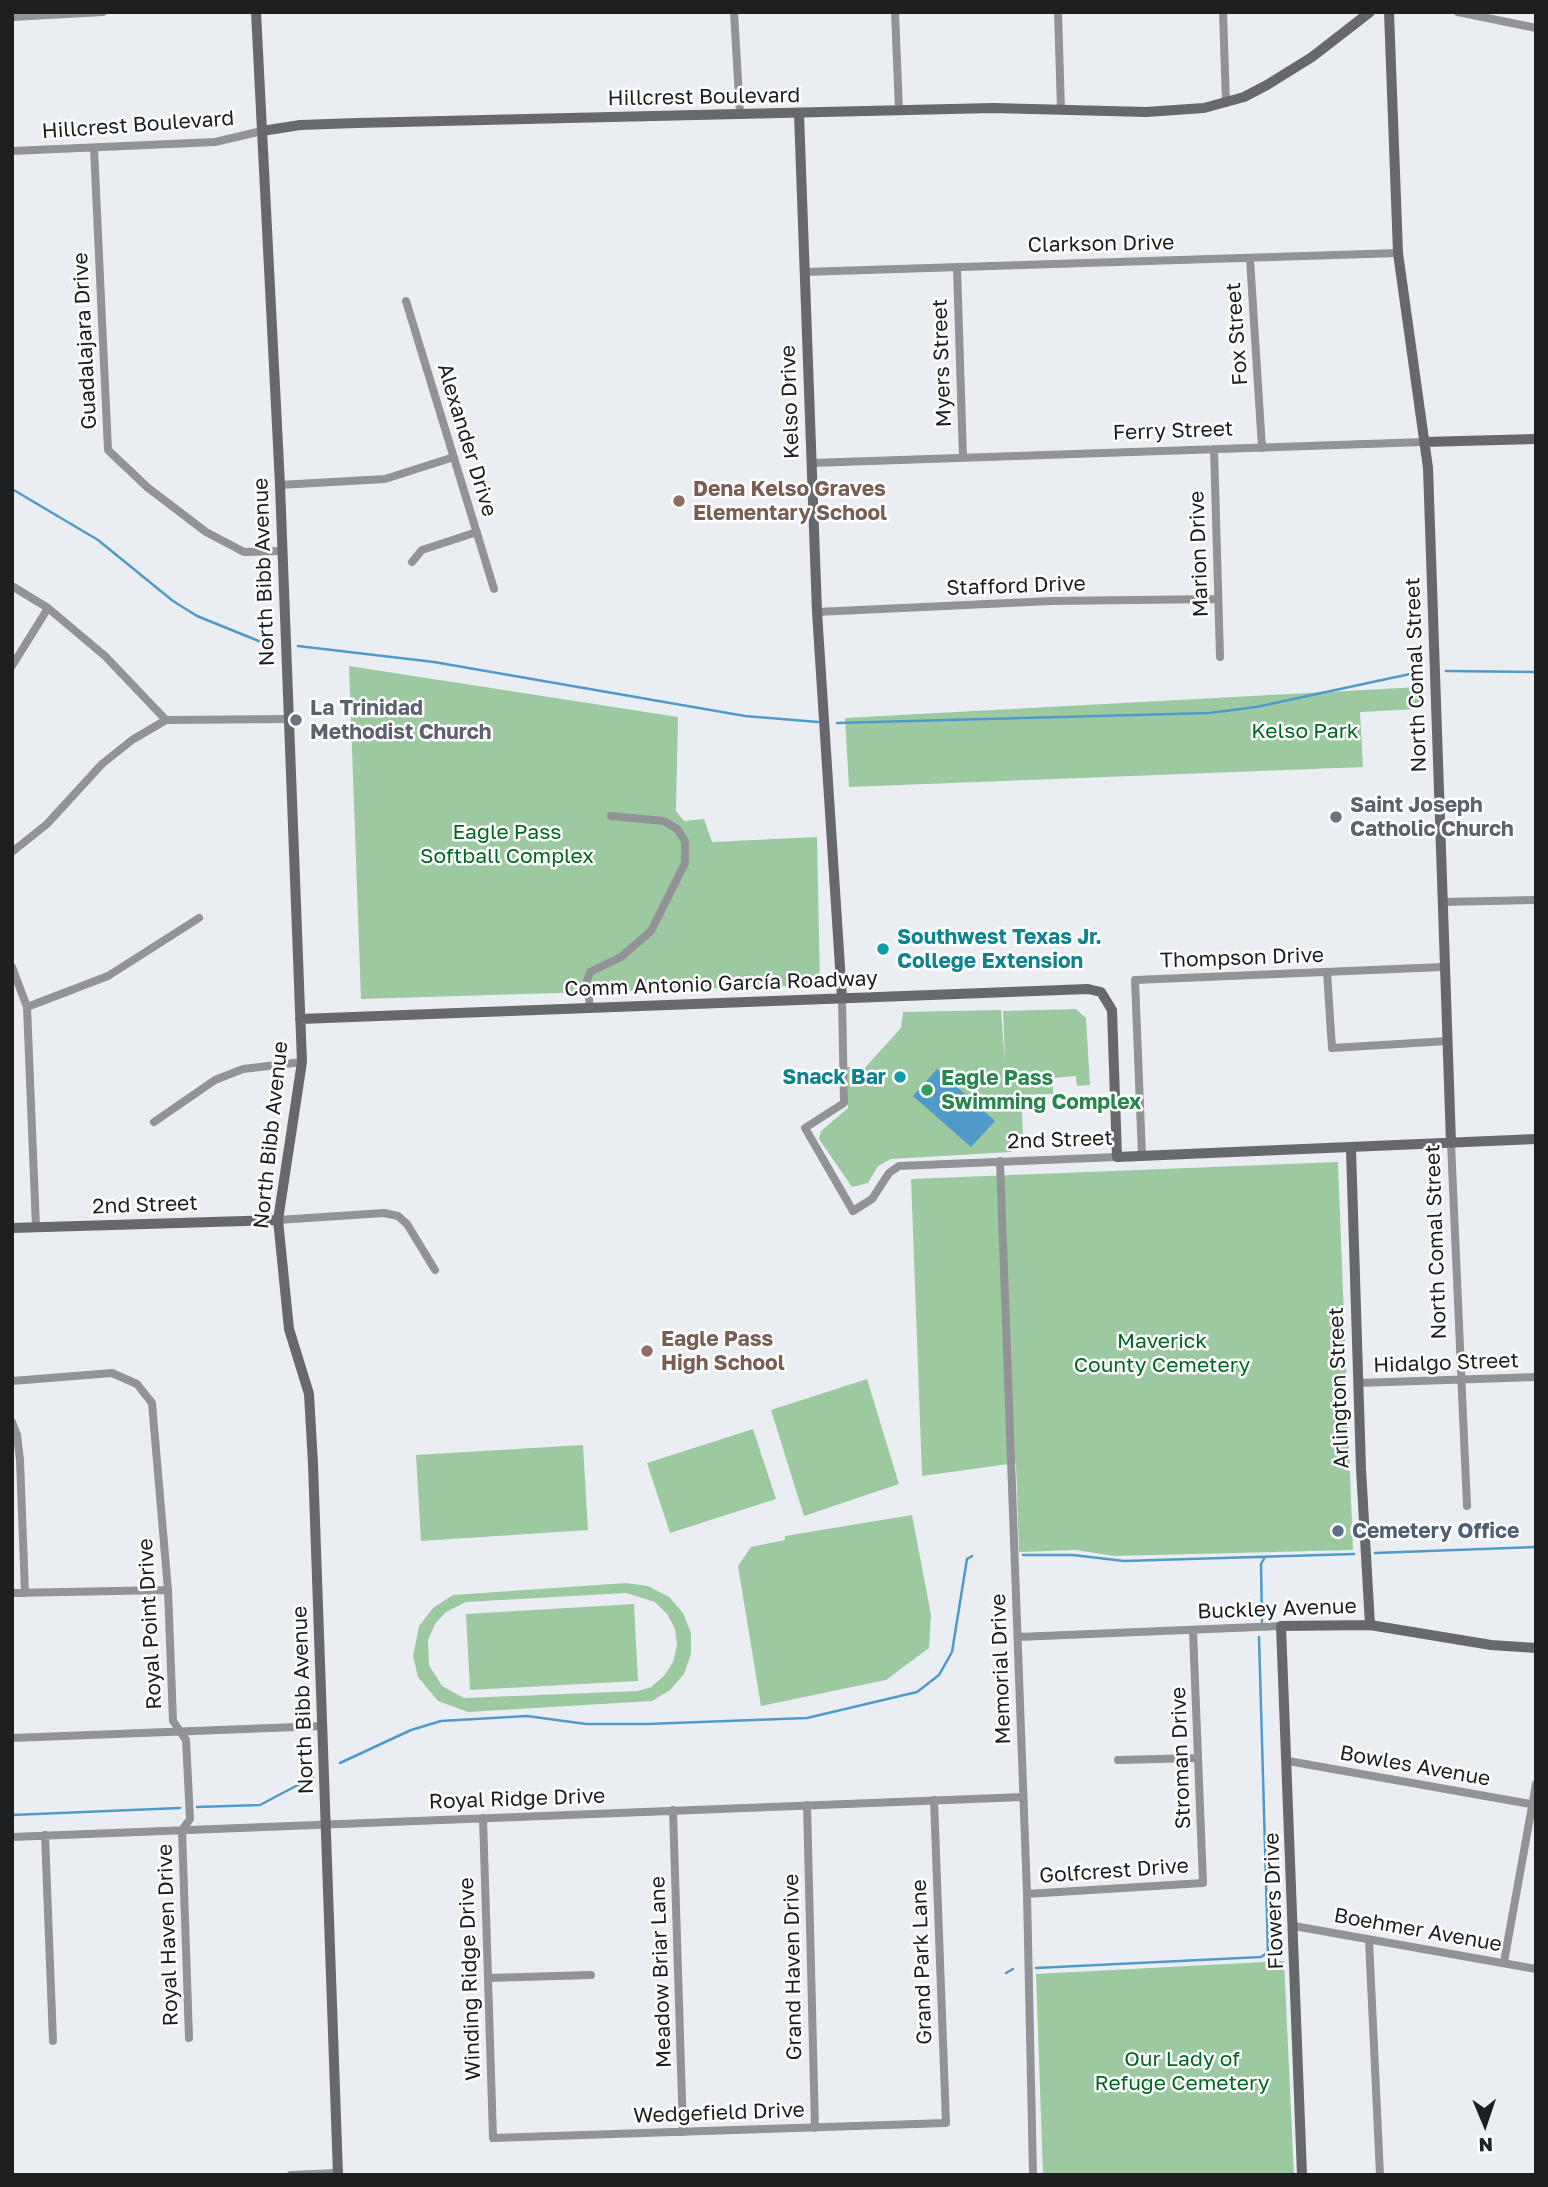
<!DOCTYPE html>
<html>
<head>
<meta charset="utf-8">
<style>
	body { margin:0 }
	#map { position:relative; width:1548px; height:2187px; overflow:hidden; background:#eaeef3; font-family:"Golos Text",sans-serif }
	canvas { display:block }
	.frame { position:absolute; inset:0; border:14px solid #1c1e20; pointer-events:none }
	.north { position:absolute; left:1450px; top:2089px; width:70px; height:70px; -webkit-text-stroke:5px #fff; paint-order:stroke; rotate:178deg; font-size:19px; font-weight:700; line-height:28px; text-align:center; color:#1c1e20 }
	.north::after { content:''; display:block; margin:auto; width:24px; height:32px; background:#1c1e20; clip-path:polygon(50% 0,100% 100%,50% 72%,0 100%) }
</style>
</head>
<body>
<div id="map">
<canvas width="1548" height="2187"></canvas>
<div class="frame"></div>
<div class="north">N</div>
</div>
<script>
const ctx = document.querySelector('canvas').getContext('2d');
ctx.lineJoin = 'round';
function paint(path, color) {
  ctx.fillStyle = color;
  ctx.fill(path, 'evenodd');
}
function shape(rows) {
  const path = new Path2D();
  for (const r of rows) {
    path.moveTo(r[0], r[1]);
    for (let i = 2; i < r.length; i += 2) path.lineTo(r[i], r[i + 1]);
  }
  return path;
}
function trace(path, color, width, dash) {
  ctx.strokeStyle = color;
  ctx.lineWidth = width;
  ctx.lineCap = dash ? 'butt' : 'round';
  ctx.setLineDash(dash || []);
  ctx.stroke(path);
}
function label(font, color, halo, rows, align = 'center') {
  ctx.font = font + ' "Golos Text",sans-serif';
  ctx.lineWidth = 5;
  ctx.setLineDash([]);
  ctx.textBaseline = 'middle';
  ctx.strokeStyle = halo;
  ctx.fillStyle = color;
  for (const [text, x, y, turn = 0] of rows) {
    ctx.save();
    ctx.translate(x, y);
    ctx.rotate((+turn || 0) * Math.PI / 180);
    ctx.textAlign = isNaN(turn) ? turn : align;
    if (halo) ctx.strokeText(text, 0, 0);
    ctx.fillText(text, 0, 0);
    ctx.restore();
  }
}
const green = shape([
	[349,666,678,717,676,811,684,821,704,819,712,842,817,837,820,985,361,999],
	[1419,687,1421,709,1360,712,1363,767,849,787,845,718],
	[1076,1009,1086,1018,1090,1085,1077,1086,1076,1076,1053,1078,1053,1094,1021,1095,1023,1134,1010,1136,1011,1152,891,1159,878,1166,868,1183,852,1187,819,1139,821,1131,848,1108,847,1067,858,1067,862,1071,901,1028,903,1012,1001,1010,1005,1064,1003,1011],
	[1338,1162,1353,1550,1114,1556,1076,1550,1019,1552,1016,1463,922,1476,911,1179],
	[867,1379,899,1484,804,1516,771,1410],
	[753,1429,776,1499,670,1533,647,1463],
	[583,1445,588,1530,421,1541,416,1455],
	[912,1515,931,1615,929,1648,886,1680,761,1706,738,1566,751,1547,785,1540,785,1536],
	[626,1583,648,1586,669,1597,683,1613,691,1633,691,1654,684,1674,670,1690,652,1701,468,1712,438,1701,418,1677,413,1656,419,1626,433,1608,453,1595],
	[626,1593,655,1602,667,1614,675,1629,677,1645,673,1662,664,1676,651,1687,638,1691,464,1698,442,1686,429,1665,428,1640,435,1624,446,1612,466,1602],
	[634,1604,638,1681,470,1690,466,1614],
	[1284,1961,1294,2175,1043,2175,1036,1974]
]);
const water = shape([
	[937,1069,995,1121,971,1147,913,1096]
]);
const stream = shape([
	[12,489,98,540,173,601,197,616,271,646],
	[298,646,434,662,745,716,818,722],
	[1446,671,1536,672],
	[837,723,1209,713,1256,707,1424,671],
	[1375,1553,1536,1547],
	[1023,1555,1073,1555,1124,1561,1354,1554],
	[1262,1622,1261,1564,1265,1557],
	[340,1763,411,1730,441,1721,527,1716,586,1724,647,1724,807,1718,917,1692,939,1675,952,1652,967,1559,972,1556],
	[197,1807,260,1805,313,1777],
	[12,1815,180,1808],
	[1036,1968,1261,1957,1268,1952,1259,1637],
	[1006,1973,1013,1969]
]);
const street = shape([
	[734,12,740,115],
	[895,12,899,111],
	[1058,12,1061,110],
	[1223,12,1226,103],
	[1458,12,1536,28],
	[12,17,103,12],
	[94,148,108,450,147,487,206,532,244,552,282,551],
	[12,151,215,142,262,131],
	[1250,259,1262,448],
	[957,267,963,458],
	[804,272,1398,253],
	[406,301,494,589],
	[1214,449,1220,657],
	[812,463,1424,442],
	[280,485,385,479,454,457],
	[412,562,422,550,477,532],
	[12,586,48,608,105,656,166,720,288,719],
	[817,612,1051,601,1217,599],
	[12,666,48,608],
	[12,852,47,824,102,764,132,740,166,720],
	[1442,902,1536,900],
	[12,967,27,1007,36,1227],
	[1327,972,1332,1048,1448,1041],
	[842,998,844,1103,805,1128,853,1211,872,1199,889,1173,899,1166,1117,1157],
	[27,1007,108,976,199,918],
	[590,1008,587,981,590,972,621,957,651,931,685,863,685,841,677,829,664,821,611,816],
	[154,1122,215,1080,243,1069,302,1062],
	[1451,1143,1467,1506],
	[1142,1156,1135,980,1443,967],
	[1000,1161,1027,1894,1033,2175],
	[278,1220,384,1213,398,1216,407,1224,435,1270],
	[12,1381,112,1373,137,1384,152,1403,168,1590,173,1721,186,1740,190,1819,182,1830,189,2038],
	[1358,1383,1536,1377],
	[12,1422,17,1435,20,1460,25,1593],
	[12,1593,168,1590],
	[1018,1637,1281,1626],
	[12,1738,323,1726],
	[1118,1760,1198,1758],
	[1288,1761,1536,1805],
	[807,1805,815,2128],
	[673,1810,683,2132],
	[483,1818,493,2138,946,2123,934,1800],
	[45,1835,53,2041],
	[12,1837,1023,1797],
	[1027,1894,1203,1883,1193,1631],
	[1294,1926,1536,1969],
	[1369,1940,1380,2175],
	[1504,1962,1536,1784],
	[488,1978,591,1975],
	[291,2175,338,2173]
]);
const secondary = shape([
	[256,12,280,485,302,1062,278,1220,289,1329,309,1394,313,1464,338,2175],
	[1389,12,1398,253,1428,468,1451,1143],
	[799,114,817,612,842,998],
	[262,131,300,125,357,123,993,108,1146,112,1204,108,1244,97,1267,85,1312,57,1370,12],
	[1424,442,1536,439],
	[300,1019,1088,989,1101,992,1112,1010,1117,1157,1536,1139],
	[1351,1149,1361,1469,1370,1625],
	[12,1228,278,1220],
	[1302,2175,1281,1626,1370,1625,1491,1645,1536,1648]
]);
const markers = [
	[679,501,7,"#8d6e63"],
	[296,720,7,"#6b7280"],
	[1336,817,7,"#6b7280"],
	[883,949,7,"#0f9aa8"],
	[900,1077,7,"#0f9aa8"],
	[927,1090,7,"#2e9e5b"],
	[647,1351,7,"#8d6e63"],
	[1338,1531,7,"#5c6f8a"]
];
const streetNames = [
	["Hillcrest Boulevard",704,97,-1],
	["Hillcrest Boulevard",138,125,-4],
	["Clarkson Drive",1101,244,-1],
	["Fox Street",1237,334,-94],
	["Guadalajara Drive",85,341,-93],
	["Myers Street",942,363,-92],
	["Kelso Drive",790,402,-92],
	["Ferry Street",1173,431,-2],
	["Alexander Drive",467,440,73],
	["Marion Drive",1199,554,-92],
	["North Bibb Avenue",264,572,-92],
	["Stafford Drive",1016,586,-2],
	["North Comal Street",1416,675,-92],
	["Thompson Drive",1242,958,-2],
	["Comm Antonio García Roadway",721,984,-2],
	["North Bibb Avenue",271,1135,-84],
	["2nd Street",1060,1140,-2],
	["2nd Street",145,1205,-2],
	["North Comal Street",1436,1242,-92],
	["Hidalgo Street",1446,1363,-2],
	["Arlington Street",1339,1388,-92],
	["Buckley Avenue",1277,1609,-2],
	["Royal Point Drive",150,1624,-93],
	["Memorial Drive",1001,1669,-92],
	["North Bibb Avenue",303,1700,-92],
	["Stroman Drive",1181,1758,-92],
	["Bowles Avenue",1415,1766,10],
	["Royal Ridge Drive",517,1799,-2],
	["Golfcrest Drive",1114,1871,-4],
	["Flowers Drive",1274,1901,-92],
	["Boehmer Avenue",1418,1930,10],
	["Royal Haven Drive",168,1935,-92],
	["Grand Park Lane",922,1962,-92],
	["Grand Haven Drive",793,1967,-91],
	["Meadow Briar Lane",661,1972,-92],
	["Winding Ridge Drive",470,1979,-92],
	["Wedgefield Drive",719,2113,-2]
];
const educationNames = [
	["Dena Kelso Graves",693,489],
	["Elementary School",693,513],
	["Eagle Pass",661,1339],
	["High School",661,1363]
];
const worshipNames = [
	["La Trinidad",310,708],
	["Methodist Church",310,732],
	["Saint Joseph",1350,805],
	["Catholic Church",1350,829]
];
const parkNames = [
	["Kelso Park",1305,731],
	["Eagle Pass",507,832],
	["Softball Complex",507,856],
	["Maverick",1162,1341],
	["County Cemetery",1162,1365],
	["Our Lady of",1182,2059],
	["Refuge Cemetery",1182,2083]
];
const cultureNames = [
	["Southwest Texas Jr.",897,937],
	["College Extension",897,961],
	["Snack Bar",886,1077,"right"]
];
const leisureNames = [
	["Eagle Pass",941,1078],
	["Swimming Complex",941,1102]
];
const serviceNames = [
	["Cemetery Office",1352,1531]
];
paint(green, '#9dc9a1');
paint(water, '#4f9ac9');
trace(stream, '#4f9ac9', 2.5);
trace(street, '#929396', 8);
trace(secondary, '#67686c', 10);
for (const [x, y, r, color] of markers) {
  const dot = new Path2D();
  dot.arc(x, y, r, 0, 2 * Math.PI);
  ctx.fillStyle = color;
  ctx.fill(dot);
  trace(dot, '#fff', 2.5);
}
label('21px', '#1c1e20', '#fff', streetNames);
label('bold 21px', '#785e54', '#fff', educationNames, 'left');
label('bold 21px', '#5b616d', '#fff', worshipNames, 'left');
label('21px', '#006722', '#fff', parkNames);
label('bold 21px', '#0d838f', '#fff', cultureNames, 'left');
label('bold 21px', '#27864d', '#fff', leisureNames, 'left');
label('bold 21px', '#4e5e75', '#fff', serviceNames, 'left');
</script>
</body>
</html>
